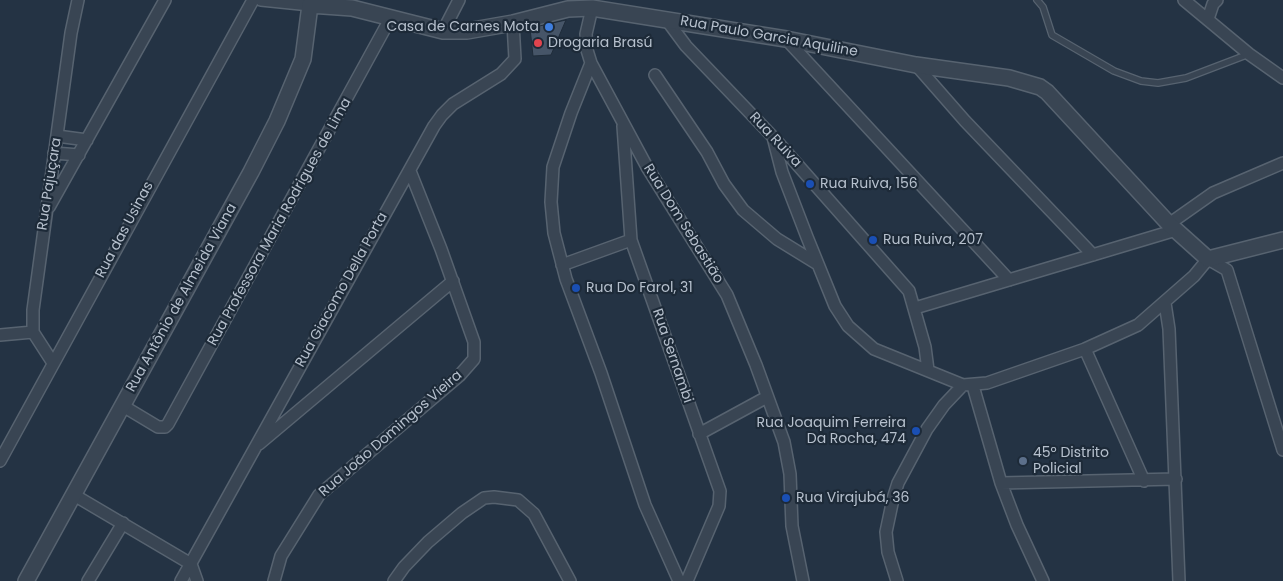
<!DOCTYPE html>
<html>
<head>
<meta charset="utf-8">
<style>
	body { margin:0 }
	canvas { display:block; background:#243344 }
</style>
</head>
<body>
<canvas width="1283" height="581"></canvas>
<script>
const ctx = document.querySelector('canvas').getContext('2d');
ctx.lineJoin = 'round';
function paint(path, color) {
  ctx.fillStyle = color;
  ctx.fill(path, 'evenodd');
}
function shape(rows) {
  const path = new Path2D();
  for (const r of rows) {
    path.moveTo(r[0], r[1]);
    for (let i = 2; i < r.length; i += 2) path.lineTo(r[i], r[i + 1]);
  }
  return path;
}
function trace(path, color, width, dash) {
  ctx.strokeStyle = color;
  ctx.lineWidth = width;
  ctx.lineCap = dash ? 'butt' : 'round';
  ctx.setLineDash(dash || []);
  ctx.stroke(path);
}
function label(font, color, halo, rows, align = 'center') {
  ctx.font = font + ' Poppins,sans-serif';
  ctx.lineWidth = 4.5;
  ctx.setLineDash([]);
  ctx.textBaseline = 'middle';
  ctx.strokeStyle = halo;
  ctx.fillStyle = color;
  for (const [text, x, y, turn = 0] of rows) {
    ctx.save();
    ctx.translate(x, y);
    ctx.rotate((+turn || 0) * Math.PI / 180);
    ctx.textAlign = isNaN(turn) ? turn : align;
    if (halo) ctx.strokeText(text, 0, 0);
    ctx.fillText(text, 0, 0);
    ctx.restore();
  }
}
const building = shape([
	[566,20,551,55,533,56,530,28,566,20]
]);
const service = shape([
	[1037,0,1043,7,1052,35,1114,71,1141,81,1158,83,1186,78,1249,54]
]);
const minor = shape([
	[261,0,310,5],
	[1184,0,1249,54,1283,78],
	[592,8,586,34,587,50,591,63,647,167,727,295,756,365,784,442,790,474,792,526,803,581],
	[666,19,686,46,773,137,909,291,925,347,928,370],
	[1208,19,1213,4,1217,0],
	[443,31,459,0],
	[786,39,1009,280],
	[591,63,571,113,553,167,551,202,554,233,566,279,601,373,645,505,679,581],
	[916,65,965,121,1093,255],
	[655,75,707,152,724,184,743,210,777,239,816,263],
	[623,126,631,240,720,491,719,506,687,581],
	[57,136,87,140],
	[773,137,782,172,807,237,835,306,848,326,874,349,963,385,987,383,1085,349,1138,325,1194,276,1208,259,1227,270,1283,450],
	[54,153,79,155],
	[49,207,165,0],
	[1169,224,1213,193,1283,163],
	[562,265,631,240],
	[1165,303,1169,329,1179,581],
	[915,308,1176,230],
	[0,335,33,332],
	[1085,349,1144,481],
	[53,363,33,332,33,310,71,33,78,0],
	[973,386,1001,483,1017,525,1043,581],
	[123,406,158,427,165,427,168,424,390,19],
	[699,434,767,397],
	[259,444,453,281],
	[0,461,253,0],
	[1001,483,1176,479],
	[74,495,191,564,197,581],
	[88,581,123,523],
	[181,581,434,126,442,115,453,104,501,74,515,59,513,23],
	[274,581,281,556,319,495,459,376,474,359,474,342,441,249,410,171],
	[394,581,404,567,428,542,462,513,484,498,494,497,518,500,534,514,570,581],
	[897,581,888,552,886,532,893,499,898,483,927,429,944,405,963,385]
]);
const tertiary = shape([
	[26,581,251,172,277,121,303,59,310,5,352,8,443,31,467,31,513,23,568,9,592,8,786,39,916,65,1009,78,1040,87,1047,92,1169,224,1208,259,1283,240]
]);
const markers = [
	[549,27,5,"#3f7fe0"],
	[538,43,5,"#e0444e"],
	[810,184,5,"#1a4fb4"],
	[873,240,5,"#1a4fb4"],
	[576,288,5,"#1a4fb4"],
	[916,431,5,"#1a4fb4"],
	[1023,461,5,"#5c6f8a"],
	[786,498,5,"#1a4fb4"]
];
const poiNames = [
	["Casa de Carnes Mota",539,27,"right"],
	["Drogaria Brasú",548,43],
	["Rua Ruiva, 156",820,184],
	["Rua Ruiva, 207",883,240],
	["Rua Do Farol, 31",586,288],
	["Rua Joaquim Ferreira",906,423,"right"],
	["Da Rocha, 474",906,439,"right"],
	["45º Distrito",1033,453],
	["Policial",1033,469],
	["Rua Virajubá, 36",796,498]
];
const streetNames = [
	["Rua Paulo Garcia Aquiline",769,37,10],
	["Rua Ruiva",775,140,47],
	["Rua Pajuçara",50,184,-81],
	["Rua Professora Maria Rodrigues de Lima",280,222,-61],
	["Rua Dom Sebastião",683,224,58],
	["Rua das Usinas",125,230,-62],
	["Rua Giacomo Della Porta",342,290,-61],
	["Rua Antônio de Almeida Viana",182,298,-61],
	["Rua Sernambi",672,356,71],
	["Rua João Domingos Vieira",391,434,-41]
];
paint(building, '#465568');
trace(building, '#1f2c3a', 1);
trace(service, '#576370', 8);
trace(minor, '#576370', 14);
trace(tertiary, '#576370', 18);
trace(service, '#394553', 5.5);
trace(minor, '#394553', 11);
trace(tertiary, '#394553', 15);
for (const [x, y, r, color] of markers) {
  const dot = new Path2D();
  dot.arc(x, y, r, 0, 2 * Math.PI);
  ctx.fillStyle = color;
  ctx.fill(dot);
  trace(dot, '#1d2a38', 2);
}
label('14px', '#b6c0cd', '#1d2a38', poiNames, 'left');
label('14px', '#b6c0cd', '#1d2a38', streetNames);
</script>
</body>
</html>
